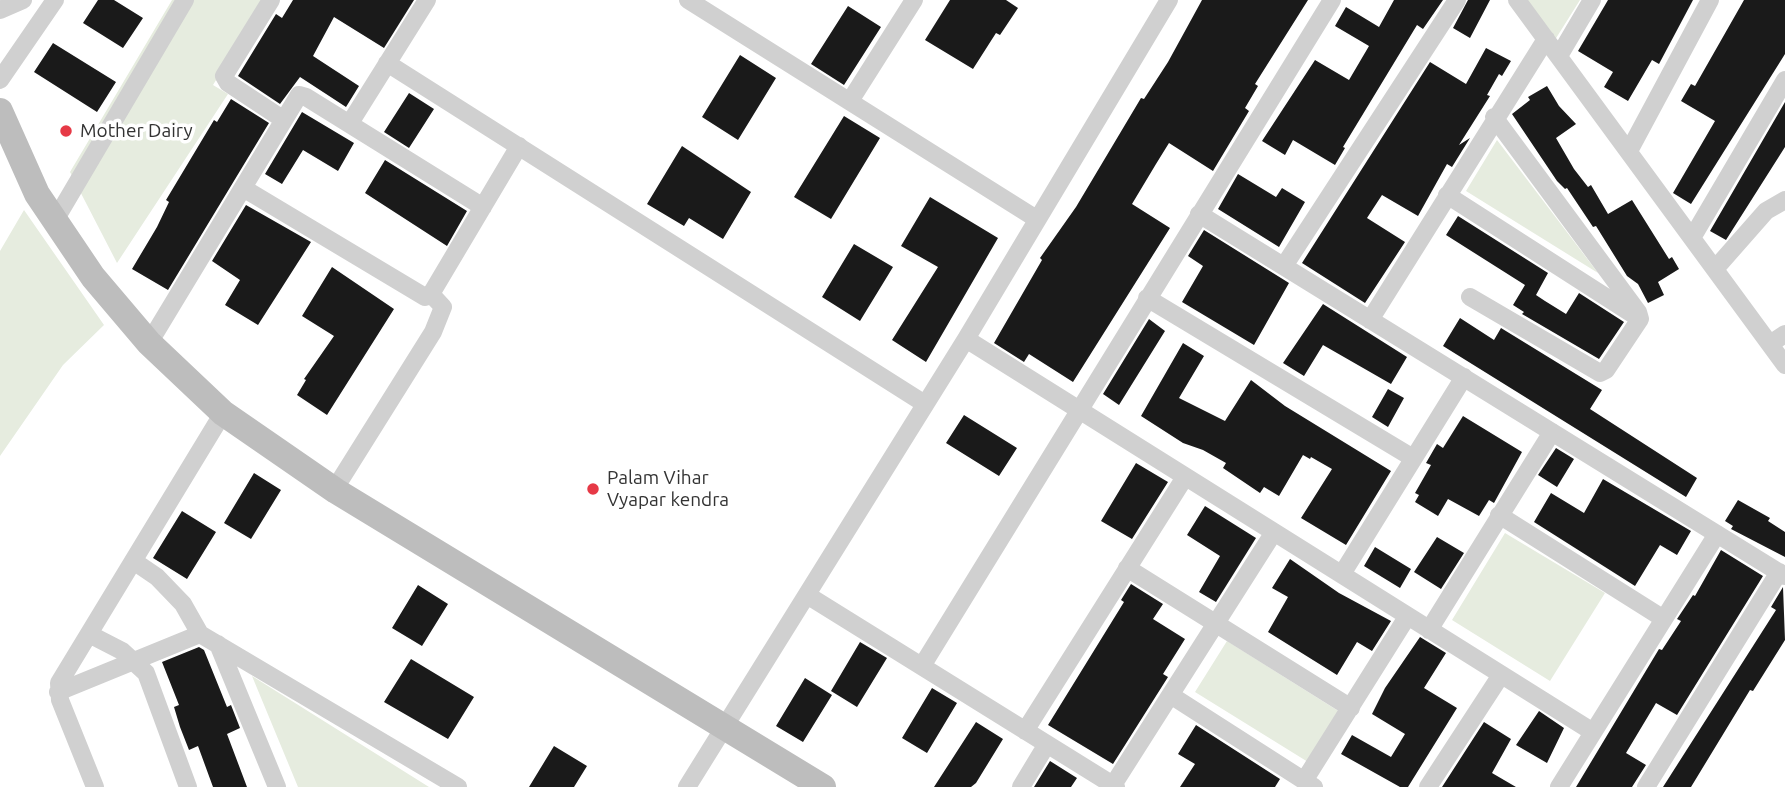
<!DOCTYPE html>
<html>
<head>
<meta charset="utf-8">
<style>
	body { margin:0 }
	canvas { display:block; background:#fff }
</style>
</head>
<body>
<canvas width="1785" height="787"></canvas>
<script>
const ctx = document.querySelector('canvas').getContext('2d');
ctx.lineJoin = 'round';
function paint(path, color) {
  ctx.fillStyle = color;
  ctx.fill(path, 'evenodd');
}
function shape(rows) {
  const path = new Path2D();
  for (const r of rows) {
    path.moveTo(r[0], r[1]);
    for (let i = 2; i < r.length; i += 2) path.lineTo(r[i], r[i + 1]);
  }
  return path;
}
function trace(path, color, width, dash) {
  ctx.strokeStyle = color;
  ctx.lineWidth = width;
  ctx.lineCap = dash ? 'butt' : 'round';
  ctx.setLineDash(dash || []);
  ctx.stroke(path);
}
function label(font, color, halo, rows, align = 'center') {
  ctx.font = font + ' Ubuntu,sans-serif';
  ctx.lineWidth = 7;
  ctx.setLineDash([]);
  ctx.textBaseline = 'middle';
  ctx.strokeStyle = halo;
  ctx.fillStyle = color;
  for (const [text, x, y, turn = 0] of rows) {
    ctx.save();
    ctx.translate(x, y);
    ctx.rotate((+turn || 0) * Math.PI / 180);
    ctx.textAlign = isNaN(turn) ? turn : align;
    if (halo) ctx.strokeText(text, 0, 0);
    ctx.fillText(text, 0, 0);
    ctx.restore();
  }
}
const green = shape([
	[172,0,265,0,213,85,228,94,117,263,70,172],
	[1523,0,1580,0,1553,43],
	[1497,140,1598,273,1466,191],
	[24,210,104,325,63,365,0,456,0,251],
	[1505,533,1605,593,1550,681,1452,620],
	[1227,641,1340,712,1308,762,1195,692],
	[252,676,429,787,298,787]
]);
const building = shape([
	[98,0,114,0,143,18,123,48,83,23],
	[293,0,414,0,384,48,334,17,313,56,359,86,346,107,300,77,280,104,238,76,276,14,282,18],
	[950,0,1006,0,1018,8,1000,35,996,33,973,69,925,40],
	[1202,0,1308,0,1255,84,1258,86,1245,108,1249,111,1213,171,1169,143,1156,164,1132,204,1170,228,1073,382,1029,354,1024,362,994,343,1042,260,1040,258,1076,207,1141,98,1144,99,1168,62],
	[1394,0,1443,0,1423,29,1417,25,1343,147,1345,148,1335,165,1293,140,1285,155,1262,141,1315,60,1349,80,1369,46,1335,26,1346,7,1379,27],
	[1468,0,1490,0,1470,38,1453,28],
	[1608,0,1693,0,1659,64,1652,60,1628,101,1604,87,1613,72,1578,51],
	[1744,0,1785,0,1785,54,1691,204,1673,193,1715,121,1681,101,1691,84,1695,86],
	[848,6,881,27,844,85,811,64],
	[53,43,116,82,97,112,34,72],
	[1486,48,1511,61,1502,76,1499,74,1487,95,1490,96,1459,145,1470,138,1452,167,1447,164,1418,216,1382,195,1367,218,1405,242,1365,303,1302,263,1430,62,1466,84],
	[740,55,776,78,738,140,702,117],
	[1547,86,1559,106,1576,124,1556,138,1574,169,1588,187,1591,185,1608,214,1632,200,1669,259,1672,257,1679,269,1658,282,1664,295,1648,303,1638,284,1627,276,1596,226,1593,227,1567,188,1565,189,1557,181,1512,114,1530,100,1528,97],
	[409,93,434,109,409,148,384,132],
	[231,99,269,123,168,290,132,269,157,227,169,202,166,200,214,120,217,122],
	[1785,102,1785,147,1726,240,1710,231],
	[302,112,354,143,338,171,303,150,282,184,265,174],
	[844,116,880,138,831,219,794,197],
	[682,146,751,192,723,239,689,218,684,226,647,204],
	[385,160,467,211,447,246,365,193],
	[1238,174,1276,197,1282,188,1305,202,1279,247,1218,209],
	[930,197,998,238,926,362,892,340,938,267,901,246],
	[246,205,311,242,258,325,225,305,240,280,212,261],
	[1458,216,1548,273,1536,295,1545,301,1566,314,1579,293,1624,322,1599,359,1522,314,1524,312,1513,305,1525,285,1446,235],
	[1204,230,1289,283,1254,345,1182,302,1203,266,1188,256],
	[854,244,893,267,860,321,822,297],
	[332,267,394,309,327,415,297,395,306,380,304,379,334,336,302,316],
	[1323,304,1407,357,1391,384,1323,345,1304,376,1283,363],
	[1460,318,1494,340,1501,328,1602,390,1590,409,1697,478,1686,497,1443,346],
	[1149,319,1165,331,1119,405,1103,394],
	[1183,343,1204,356,1179,398,1225,421,1251,380,1285,406,1391,471,1346,545,1301,518,1332,469,1311,457,1310,459,1303,455,1279,496,1264,487,1260,493,1223,468,1226,463,1203,450,1183,443,1141,416],
	[1388,389,1404,398,1388,427,1372,417],
	[964,415,1017,448,999,476,946,443],
	[1463,416,1522,452,1494,503,1489,500,1479,516,1448,499,1438,516,1415,502,1419,495,1415,493,1431,465,1426,463,1437,444,1443,448],
	[1556,448,1574,459,1557,487,1538,475],
	[1136,463,1168,482,1132,539,1101,521],
	[254,473,281,490,251,539,224,523],
	[1603,479,1691,531,1677,555,1660,545,1635,586,1534,522,1551,493,1584,513],
	[1738,500,1770,518,1768,521,1785,532,1785,557,1731,529,1733,526,1725,521],
	[1205,506,1256,538,1216,602,1199,592,1220,556,1187,535],
	[182,511,216,532,187,579,153,558],
	[1437,537,1464,553,1441,589,1414,572],
	[1375,547,1411,569,1400,588,1364,566],
	[1721,550,1763,576,1677,715,1656,703,1626,753,1646,765,1632,787,1576,787,1659,649,1662,650,1681,621,1677,619,1693,595,1695,596],
	[1290,559,1339,593,1391,621,1372,651,1357,642,1337,675,1268,632,1288,597,1272,588],
	[1131,584,1163,604,1153,619,1185,639,1163,674,1168,677,1113,764,1048,725,1124,602,1121,600],
	[418,585,448,604,422,646,392,628],
	[1783,587,1785,640,1753,691,1750,690,1691,787,1663,787,1776,610,1771,607],
	[1420,637,1446,653,1424,688,1457,708,1408,787,1400,787,1341,754,1352,735,1391,757,1405,734,1372,714,1385,688],
	[860,642,887,658,857,707,831,691],
	[199,647,204,650,227,707,231,705,240,728,227,734,247,787,213,787,198,746,189,750,180,727,174,707,179,705,162,662],
	[411,659,474,697,448,739,384,702],
	[805,678,832,695,803,742,776,726],
	[932,688,957,703,927,753,902,738],
	[1539,711,1564,728,1547,763,1516,745],
	[976,722,1003,739,976,783,971,787,934,787],
	[1484,722,1511,739,1492,773,1516,787,1442,787],
	[1196,725,1280,779,1275,787,1180,787,1195,764,1178,754],
	[554,746,587,766,574,787,529,787],
	[1050,761,1077,778,1071,787,1034,787]
]);
const street = shape([
	[271,0,224,76,228,83,284,120],
	[688,0,1035,218],
	[1517,0,1785,365],
	[0,10,23,0],
	[1559,56,1592,0],
	[387,63,925,404],
	[0,80,55,0],
	[850,101,914,0],
	[350,123,427,0],
	[1629,151,1710,0],
	[243,188,425,297,431,294,443,307,433,332,334,490],
	[1447,195,1637,317],
	[1199,214,1785,576],
	[54,222,185,0],
	[1692,238,1785,80],
	[1284,266,1457,0],
	[1715,269,1766,211,1785,200],
	[431,294,519,146],
	[1470,297,1600,373,1606,370,1640,319,1638,312,1494,117],
	[1147,298,1413,458],
	[1370,320,1546,39],
	[966,339,1593,732],
	[149,343,299,95,306,97,483,207],
	[1770,344,1785,334],
	[1499,515,1664,619],
	[135,562,157,577,183,604,200,634,458,787],
	[1127,568,1351,708],
	[1342,574,1464,377],
	[807,595,1116,787],
	[1429,630,1552,432],
	[89,634,122,651,146,673,188,787],
	[218,644,277,787],
	[922,666,1332,0],
	[58,692,200,634],
	[1172,696,1314,787],
	[1025,731,1185,477],
	[1304,781,1407,617],
	[1113,785,1274,532],
	[95,787,60,700,59,683,223,413],
	[687,787,966,339,1169,0],
	[1021,787,1047,744],
	[1428,787,1501,675],
	[1559,787,1717,534],
	[1646,787,1779,572]
]);
const secondary = shape([
	[0,111,37,194,93,277,149,343,223,413,336,491,823,787]
]);
const markers = [
	[66,131,7,"#e63946"],
	[593,489,7,"#e63946"]
];
const poiNames = [
	["Mother Dairy",80,131],
	["Palam Vihar",607,478],
	["Vyapar kendra",607,500]
];
paint(green, '#e6ecdf');
paint(building, '#1a1a1a');
trace(street, '#d0d0d0', 18);
trace(secondary, '#bdbdbd', 26);
for (const [x, y, r, color] of markers) {
  const dot = new Path2D();
  dot.arc(x, y, r, 0, 2 * Math.PI);
  ctx.fillStyle = color;
  ctx.fill(dot);
  trace(dot, '#fff', 2.5);
}
label('19px', '#333', '#fff', poiNames, 'left');
</script>
</body>
</html>
